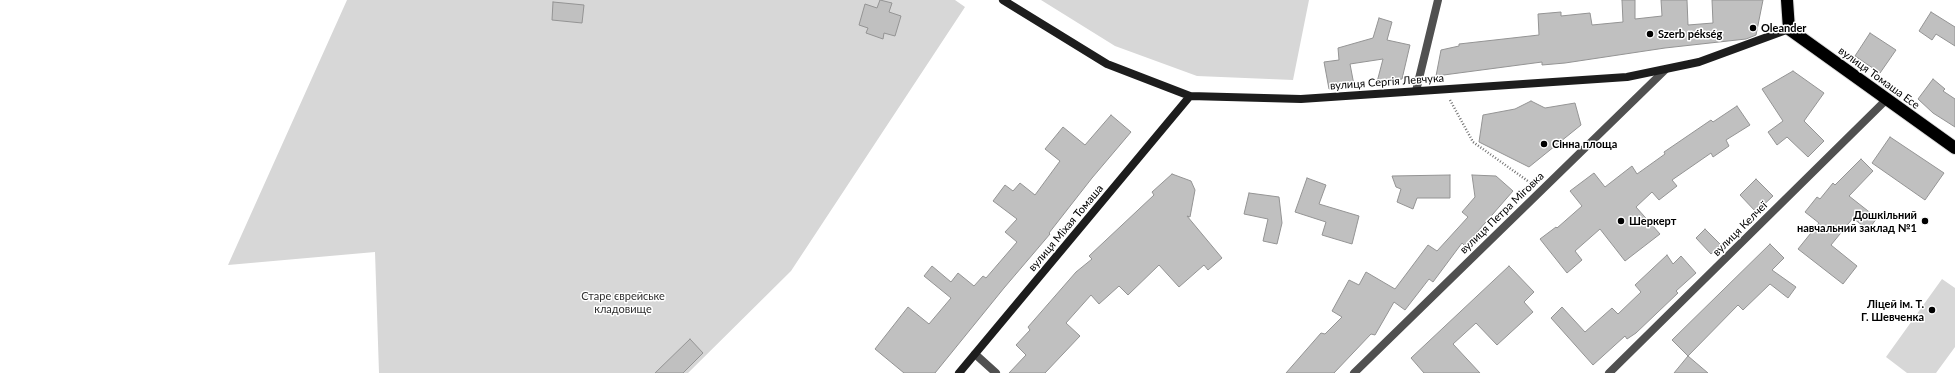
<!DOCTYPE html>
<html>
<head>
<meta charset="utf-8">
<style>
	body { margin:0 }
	canvas { display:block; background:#fff }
</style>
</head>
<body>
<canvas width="1955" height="373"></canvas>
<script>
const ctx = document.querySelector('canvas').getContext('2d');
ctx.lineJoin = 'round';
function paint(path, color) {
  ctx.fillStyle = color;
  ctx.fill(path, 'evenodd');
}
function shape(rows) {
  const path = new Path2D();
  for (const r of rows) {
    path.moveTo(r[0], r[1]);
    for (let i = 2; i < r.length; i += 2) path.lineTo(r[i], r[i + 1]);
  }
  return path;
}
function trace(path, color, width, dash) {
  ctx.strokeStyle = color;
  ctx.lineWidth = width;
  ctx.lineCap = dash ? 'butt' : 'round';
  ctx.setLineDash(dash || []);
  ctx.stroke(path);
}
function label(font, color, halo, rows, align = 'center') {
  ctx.font = font + ' Lato,sans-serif';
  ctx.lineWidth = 3;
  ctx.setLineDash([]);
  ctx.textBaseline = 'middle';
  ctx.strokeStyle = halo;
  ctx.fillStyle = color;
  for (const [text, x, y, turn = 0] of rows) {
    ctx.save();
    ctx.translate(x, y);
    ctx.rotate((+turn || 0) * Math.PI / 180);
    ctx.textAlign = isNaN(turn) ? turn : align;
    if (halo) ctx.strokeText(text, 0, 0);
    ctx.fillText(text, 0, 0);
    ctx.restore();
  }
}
const green = shape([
	[347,0,955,0,965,7,791,271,688,373,379,373,375,252,228,265],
	[1041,0,1309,0,1293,80,1197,76,1115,46],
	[1942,279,1955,288,1955,347,1936,373,1907,373,1886,357]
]);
const building = shape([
	[880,0,892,3,889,12,901,16,895,36,884,33,883,39,866,33,868,28,859,25,865,4,877,8,880,0],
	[1622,0,1635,0,1635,19,1662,16,1661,0,1687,0,1688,25,1713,23,1712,0,1763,0,1756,35,1746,39,1665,48,1565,63,1542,65,1542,62,1436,76,1441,50,1459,46,1459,44,1539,35,1538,14,1561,12,1561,16,1590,13,1592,25,1623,22,1622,0],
	[553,2,584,5,582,23,552,20,553,2],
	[1931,12,1955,27,1955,46,1936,34,1932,40,1919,31,1931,12],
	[1379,18,1392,22,1387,40,1410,45,1402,79,1377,82,1383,59,1350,64,1354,85,1329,89,1324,62,1339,60,1338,48,1373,38,1379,18],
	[1870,33,1896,50,1880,73,1855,56,1870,33],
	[1793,71,1824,93,1804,121,1824,141,1808,157,1787,137,1777,145,1768,132,1783,121,1762,89,1793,71],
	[1933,79,1945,89,1943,91,1955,99,1955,127,1933,113,1918,99,1933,79],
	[1531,101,1545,108,1575,103,1581,125,1529,167,1479,142,1483,115,1515,109,1531,101],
	[1737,106,1750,125,1726,140,1729,146,1713,157,1711,153,1672,180,1677,186,1659,200,1652,192,1636,207,1660,234,1625,261,1600,229,1575,251,1582,260,1567,273,1540,239,1556,227,1557,228,1582,206,1570,191,1594,173,1605,187,1632,166,1637,174,1665,154,1664,152,1711,120,1713,122,1737,106],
	[1111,115,1131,132,1092,178,1049,233,1050,234,1004,288,935,373,904,373,875,349,908,307,929,324,951,298,924,276,932,266,951,282,958,273,974,286,983,276,986,278,1017,242,1005,232,1017,219,993,201,1005,185,1013,191,1020,183,1035,195,1060,161,1045,149,1063,127,1085,145,1111,115],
	[1890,137,1944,173,1925,200,1872,163,1890,137],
	[1861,159,1873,171,1849,196,1877,218,1868,230,1853,218,1831,245,1857,266,1843,284,1798,249,1819,223,1805,212,1817,197,1820,199,1833,183,1835,185,1861,159],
	[1172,174,1191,181,1195,190,1190,217,1187,216,1222,258,1208,270,1204,265,1179,287,1159,265,1128,295,1119,286,1099,304,1091,295,1066,323,1080,336,1045,373,1009,373,1026,355,1016,345,1030,330,1028,327,1076,272,1092,259,1089,256,1154,195,1152,192,1172,174],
	[1450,175,1450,198,1417,198,1413,209,1397,202,1401,189,1396,187,1392,176,1450,175],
	[1472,175,1496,176,1513,191,1465,246,1462,243,1433,282,1429,279,1405,310,1394,302,1375,335,1371,334,1334,373,1286,373,1321,333,1325,334,1342,317,1332,311,1349,280,1359,285,1366,272,1395,289,1428,245,1437,251,1468,217,1462,212,1475,197,1472,175],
	[1307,178,1326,185,1319,204,1359,216,1352,244,1322,235,1326,222,1295,212,1307,178],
	[1756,179,1773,196,1756,212,1740,195,1756,179],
	[1249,193,1279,197,1282,223,1277,244,1263,241,1268,219,1244,214,1249,193],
	[1705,229,1721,245,1711,254,1696,238,1705,229],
	[1770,244,1784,258,1772,270,1796,287,1788,298,1770,284,1743,310,1738,305,1688,356,1672,340,1770,244],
	[1667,255,1673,264,1681,256,1696,273,1676,291,1678,293,1636,333,1627,339,1625,336,1593,365,1551,318,1562,307,1585,332,1612,308,1618,314,1641,292,1635,285,1667,255],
	[1509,266,1534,292,1524,302,1533,312,1497,345,1476,323,1453,344,1480,373,1424,373,1411,358,1509,266],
	[690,339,703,353,683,373,655,373,690,339],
	[1688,356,1708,373,1674,373,1688,356]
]);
const path = shape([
	[1450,100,1473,142,1532,184]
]);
const street = shape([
	[1416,91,1438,0],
	[975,354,996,373],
	[1354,373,1665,70],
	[1609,373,1886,100]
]);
const secondary = shape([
	[1003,0,1107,64,1190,96,1301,99,1627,77,1699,62,1789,29],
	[959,373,1190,96]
]);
const highway = shape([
	[1787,0,1789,29,1955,148]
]);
const markers = [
	[1753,28,4,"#000"],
	[1650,34,4,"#000"],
	[1544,144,4,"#000"],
	[1621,221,4,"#000"],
	[1925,221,4,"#000"],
	[1932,310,4,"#000"]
];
const poiNames = [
	["Oleander",1761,28],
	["Szerb pékség",1658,34],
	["Сінна площа",1552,144],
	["Дошкільний",1917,215,"right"],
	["навчальний заклад №1",1917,228,"right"],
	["Шеркерт",1629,221],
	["Ліцей ім. Т.",1924,304,"right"],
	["Г. Шевченка",1924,317,"right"]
];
const streetNames = [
	["вулиця Томаша Есе",1879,78,36],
	["вулиця Сергія Левчука",1387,82,-4],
	["вулиця Петра Міговка",1502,213,-44],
	["вулиця Міхая Томаша",1066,228,-50],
	["вулиця Келчеї",1740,229,-45]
];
const parkNames = [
	["Старе єврейське",623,296],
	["кладовище",623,309]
];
paint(green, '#d7d7d7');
paint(building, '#c0c0c0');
trace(building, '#949494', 1);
trace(highway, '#dbdbdb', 14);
trace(path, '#727272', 2.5, [1, 2]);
trace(street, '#505050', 8);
trace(secondary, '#1d1d1d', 8);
trace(highway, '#000', 12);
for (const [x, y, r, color] of markers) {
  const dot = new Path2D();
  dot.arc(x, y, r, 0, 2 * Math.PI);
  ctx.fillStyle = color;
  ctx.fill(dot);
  trace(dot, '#fff', 1.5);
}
label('bold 11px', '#000', '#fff', poiNames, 'left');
label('11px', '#000', '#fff', streetNames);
label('11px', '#2e2e2e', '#fff', parkNames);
</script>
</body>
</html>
